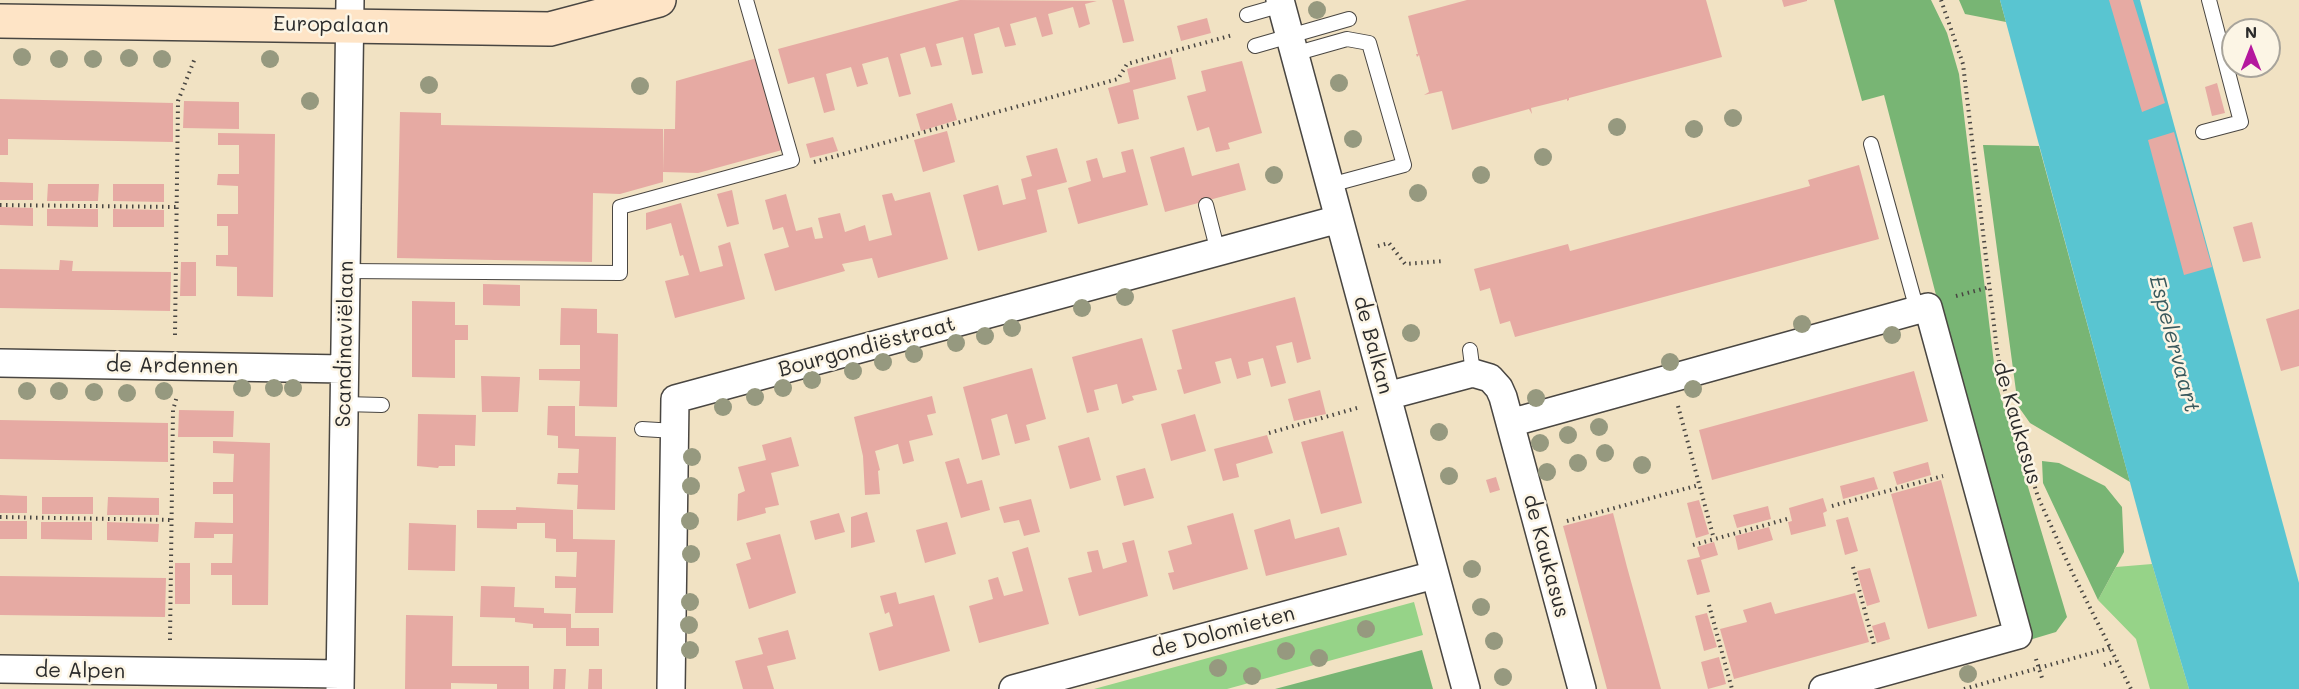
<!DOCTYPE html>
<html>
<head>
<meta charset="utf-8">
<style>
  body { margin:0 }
  #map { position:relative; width:2299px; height:689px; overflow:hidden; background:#f1e2c3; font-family:Mali,sans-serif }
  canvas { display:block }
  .north { position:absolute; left:2221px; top:18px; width:60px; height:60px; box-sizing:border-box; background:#fcf5e5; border:2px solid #a8a49b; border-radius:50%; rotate:0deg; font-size:16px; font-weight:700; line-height:24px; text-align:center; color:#2b2b2b }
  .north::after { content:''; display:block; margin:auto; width:21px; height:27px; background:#b5179e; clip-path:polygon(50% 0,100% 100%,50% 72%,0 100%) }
</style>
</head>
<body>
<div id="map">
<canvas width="2299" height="689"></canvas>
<div class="north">N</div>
</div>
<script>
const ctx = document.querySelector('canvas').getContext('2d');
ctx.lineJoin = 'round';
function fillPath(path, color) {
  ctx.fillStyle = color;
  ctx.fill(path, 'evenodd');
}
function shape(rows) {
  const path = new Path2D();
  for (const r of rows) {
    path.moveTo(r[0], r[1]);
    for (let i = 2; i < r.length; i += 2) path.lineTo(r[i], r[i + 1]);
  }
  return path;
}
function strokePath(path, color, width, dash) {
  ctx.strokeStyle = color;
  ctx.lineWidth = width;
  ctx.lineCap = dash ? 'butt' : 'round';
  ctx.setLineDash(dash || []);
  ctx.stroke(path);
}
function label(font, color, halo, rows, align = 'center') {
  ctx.font = font + ' Mali,sans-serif';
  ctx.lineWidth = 5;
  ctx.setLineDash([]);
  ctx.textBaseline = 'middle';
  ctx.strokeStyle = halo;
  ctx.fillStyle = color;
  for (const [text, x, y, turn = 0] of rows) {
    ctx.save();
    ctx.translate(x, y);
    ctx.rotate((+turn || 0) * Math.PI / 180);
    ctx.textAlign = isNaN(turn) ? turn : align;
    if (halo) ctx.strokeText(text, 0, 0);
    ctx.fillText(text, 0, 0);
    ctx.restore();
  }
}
fillPath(shape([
  [2152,564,2189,689,2150,689,2136,639,2098,600,2116,567],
  [1414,602,1423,635,1227,689,1094,689]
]), '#96d388');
fillPath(shape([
  [1834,0,1931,0,1947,33,1959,74,1996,380,2067,617,2056,632,2026,641,1884,95,1862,101],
  [1959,0,2000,0,2006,22,1965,14],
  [1983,145,2039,146,2130,482,2030,423,2018,406],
  [2042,461,2059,463,2105,486,2122,507,2124,552,2098,600,2043,483],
  [1422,650,1433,689,1275,689]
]), '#78b574');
fillPath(shape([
  [2000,0,2140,0,2299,583,2299,689,2189,689,2152,564]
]), '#59c5d1');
fillPath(shape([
  [960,0,1097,1,1085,4,1090,24,1079,28,1073,7,1048,14,1053,34,1042,37,1036,17,1010,24,1016,45,1005,47,999,27,974,34,983,73,972,75,963,37,936,44,942,65,931,67,925,47,900,54,911,94,899,97,888,57,862,64,868,84,857,87,851,67,826,74,835,110,824,113,814,77,788,84,778,49],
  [1112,0,1124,0,1134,41,1123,43],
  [1467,0,1706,0,1722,57,1569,98,1569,100,1567,101,1567,99,1531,108,1532,114,1529,109,1452,130,1442,91,1424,95,1429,92,1419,55,1417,57,1416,54,1418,54,1408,16],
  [1782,0,1807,0,1807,1,1784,7],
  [2109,0,2133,0,2165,103,2142,112],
  [1207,18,1211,33,1181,41,1177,26],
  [1171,57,1176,79,1133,90,1139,119,1118,124,1108,88,1130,82,1127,69],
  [757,58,782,150,698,173,663,172,664,129,675,129,676,81],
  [1242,61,1262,133,1228,143,1230,149,1216,152,1209,127,1197,131,1187,96,1206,91,1201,71],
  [2217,83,2225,113,2212,116,2205,87],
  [0,99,173,103,173,142,8,139,8,155,0,155],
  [184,101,239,102,239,129,183,128],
  [952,103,957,120,921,131,916,114],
  [400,112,441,113,441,125,663,129,663,182,620,194,593,193,592,262,397,258],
  [947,131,955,162,923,172,914,140],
  [2174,132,2212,267,2184,275,2148,140],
  [218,133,275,134,273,297,237,296,237,267,216,266,216,255,228,255,228,226,217,226,217,214,238,214,238,186,217,185,218,174,239,174,239,145,218,145],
  [833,137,838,151,810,158,806,144],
  [1184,147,1192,176,1239,163,1246,190,1165,212,1150,157],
  [1057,148,1067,182,1037,190,1047,232,978,251,963,195,998,185,1003,205,1026,199,1021,179,1032,176,1026,156],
  [1133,149,1148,205,1078,224,1068,188,1091,181,1086,161,1097,158,1103,178,1126,172,1121,152],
  [1859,165,1879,239,1515,337,1510,321,1500,324,1490,288,1480,291,1474,269,1568,244,1570,251,1810,186,1808,180],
  [0,182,33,183,33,200,0,200],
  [48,184,99,184,98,201,47,201],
  [113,184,164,184,164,202,113,201],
  [732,190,739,224,727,227,717,194],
  [930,192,948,259,878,278,872,258,842,264,845,271,775,291,764,254,789,247,783,227,773,230,765,200,786,194,796,231,812,227,815,239,823,238,818,218,840,213,845,232,865,225,869,241,892,235,882,195,892,193,895,201],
  [681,203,700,272,723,266,718,246,730,242,745,299,675,318,665,281,689,275,683,255,680,256,671,223,646,230,646,213],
  [0,207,33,208,33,226,0,225],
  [47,209,98,209,98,227,47,226],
  [113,209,164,210,164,227,113,227],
  [2252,222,2261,258,2243,262,2233,227],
  [60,260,73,261,72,271,171,272,170,311,0,308,0,269,59,270],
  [181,262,196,262,196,296,180,296],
  [483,284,520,285,520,306,483,305],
  [1295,297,1311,359,1297,363,1292,342,1276,346,1286,383,1271,387,1263,358,1248,362,1251,375,1237,379,1231,358,1215,362,1221,383,1184,394,1177,370,1182,369,1172,330],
  [412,301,455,302,455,325,468,325,468,340,455,340,455,378,412,377],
  [561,308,597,309,597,333,618,334,617,407,579,406,580,381,539,380,539,369,580,369,580,345,560,345],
  [2299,309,2299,366,2281,371,2266,319],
  [1142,338,1157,390,1132,396,1134,400,1122,404,1117,384,1094,390,1099,410,1087,413,1072,357],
  [1032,368,1046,419,1026,425,1030,440,1015,444,1007,414,991,419,1000,455,982,460,963,387],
  [1914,371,1928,421,1712,480,1699,430],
  [481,376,520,377,518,412,482,412],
  [1320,390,1326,414,1294,421,1288,399],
  [932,396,936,413,927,415,933,435,909,441,914,461,903,464,898,444,875,451,880,470,878,471,880,494,865,495,863,456,854,417],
  [548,406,575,406,575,436,616,437,615,510,577,509,578,485,557,484,558,473,578,473,579,449,558,448,558,436,547,435],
  [179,410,234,411,233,437,178,437],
  [418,414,476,415,475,446,455,445,455,466,439,466,438,468,417,466],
  [1195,414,1206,451,1171,461,1161,424],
  [0,420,168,423,168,462,0,459],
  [1343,431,1362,503,1321,514,1301,442],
  [1267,435,1273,453,1236,464,1239,477,1223,481,1214,449],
  [791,437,799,466,771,473,779,505,765,508,766,513,737,521,738,494,745,491,738,467,766,460,762,445],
  [1089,437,1101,480,1070,489,1058,446],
  [213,441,270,443,268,605,232,605,232,575,211,575,211,563,232,563,233,534,214,534,214,538,194,538,195,522,233,523,233,494,213,494,213,482,233,482,234,454,213,453],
  [959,458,967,484,982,480,990,510,961,518,945,462],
  [1928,462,1931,475,1897,485,1893,472],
  [1145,468,1154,498,1124,506,1116,476],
  [1496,477,1500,490,1490,493,1486,480],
  [1874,477,1878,489,1843,499,1840,486],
  [1941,480,1977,616,1928,629,1891,494],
  [0,495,27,496,27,513,0,513],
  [42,497,93,497,93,514,42,514],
  [108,497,159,498,159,515,107,515],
  [1823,498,1827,511,1823,513,1826,526,1791,535,1788,522,1792,521,1789,508],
  [1031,499,1040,532,1024,536,1019,520,1004,523,999,507],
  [1699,500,1709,534,1696,538,1687,503],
  [1768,506,1771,519,1737,528,1733,515],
  [516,507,573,510,573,539,615,540,613,613,575,613,576,588,555,588,555,576,576,577,577,552,556,552,556,539,545,538,545,523,517,523,517,529,477,528,477,510,516,510],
  [867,512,875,542,851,548,851,517],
  [839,513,845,532,815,540,810,521],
  [1233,513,1248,569,1173,590,1168,573,1174,572,1168,551,1192,544,1187,526],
  [1613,513,1627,567,1661,689,1607,689,1563,526],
  [1848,517,1858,551,1845,555,1836,520],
  [1290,519,1295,539,1339,527,1347,555,1266,576,1254,530],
  [0,521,27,521,27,539,0,539],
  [41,522,92,522,92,540,41,539],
  [107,522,159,524,158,542,107,540],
  [947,522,956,554,925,563,916,530],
  [409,523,456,525,455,571,408,570],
  [1769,527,1773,540,1738,550,1735,536],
  [780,534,796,593,749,609,736,564,751,559,746,543],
  [1134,540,1148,596,1079,616,1068,578,1092,572,1087,552,1098,550,1103,569,1127,562,1122,543],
  [1714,542,1718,555,1701,560,1710,592,1697,595,1687,560,1700,557,1697,547],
  [1028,547,1049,624,979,643,969,606,993,599,988,580,998,577,1004,596,1023,591,1012,552],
  [175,563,190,563,190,604,175,604],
  [1870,568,1880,602,1867,606,1857,571],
  [0,576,166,578,165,617,0,615],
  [481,586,515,587,514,607,544,608,544,613,571,614,571,628,599,628,599,646,566,646,566,628,533,628,533,624,515,622,515,618,480,617],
  [896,592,899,604,934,595,950,651,879,671,869,633,893,626,889,612,885,614,880,596],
  [1855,593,1869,642,1734,679,1720,629,1747,622,1743,610,1771,602,1775,614],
  [1707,613,1717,647,1704,651,1695,616],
  [406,615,453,616,452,666,529,666,529,689,497,689,497,684,451,683,451,689,405,689],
  [1885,622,1890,639,1877,643,1872,626],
  [788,630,796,659,767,666,774,689,743,689,735,661,763,654,758,638],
  [1719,657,1726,684,1708,689,1701,662],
  [554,669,566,669,565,689,553,689],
  [589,669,602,669,602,689,588,689]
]), '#e6aaa3');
const lane = shape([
  [1247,15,1282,5],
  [1255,46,1349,19],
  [1294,54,1347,39,1369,43,1404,165,1330,185],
  [2203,132,2241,122,2209,0],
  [1871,144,1917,310],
  [1206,205,1218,252],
  [346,271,620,273,620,207,792,160,746,0],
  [1470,350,1473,373],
  [344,404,382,405],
  [642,429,675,431]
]);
const street = shape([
  [1280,0,1466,689],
  [0,363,344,369],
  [1387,396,1473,373,1490,378,1499,388,1503,397,1582,689],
  [1510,423,1928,307,2018,635,1823,689],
  [0,669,340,674],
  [340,689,350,0],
  [671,689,675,399,1339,219],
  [1013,689,1434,575]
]);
const secondary = shape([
  [0,21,550,29,659,0]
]);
strokePath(lane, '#494642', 16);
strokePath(street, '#494642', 30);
strokePath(secondary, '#494642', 36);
strokePath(shape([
  [1941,0,1963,64,1997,350,2003,384,2038,497,2072,572,2131,689],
  [814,162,1118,79,1127,64,1233,35],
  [0,205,177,207],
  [1378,246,1389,243,1405,264,1444,261],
  [1956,296,1990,287],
  [175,335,178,101,195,58],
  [1678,406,1714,539],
  [1269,433,1357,408],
  [1832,506,1943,476],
  [0,517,172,520],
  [1567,521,1699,485],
  [1693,545,1787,519],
  [1853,567,1874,645],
  [1709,605,1732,689],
  [170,640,173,410,177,396],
  [2036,659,2042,678],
  [2104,665,2116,661],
  [1964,689,2110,648]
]), '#494642', 4, [1.5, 4.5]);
strokePath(lane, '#fff', 14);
strokePath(street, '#fff', 27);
strokePath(secondary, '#fee4c6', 33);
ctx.fillStyle = '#96997f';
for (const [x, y] of [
  [1317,10],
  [22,57],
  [129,58],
  [59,59],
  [93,59],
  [162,59],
  [270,59],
  [1339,83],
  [429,85],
  [640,86],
  [310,101],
  [1733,118],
  [1617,127],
  [1694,129],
  [1353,139],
  [1543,157],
  [1274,175],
  [1481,175],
  [1418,193],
  [1125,297],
  [1082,308],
  [1802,324],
  [1012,328],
  [1411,333],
  [1892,335],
  [985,336],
  [956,343],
  [914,354],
  [883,362],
  [1670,362],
  [853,371],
  [812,380],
  [242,388],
  [274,388],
  [293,388],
  [783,388],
  [1693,389],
  [27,391],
  [59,391],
  [164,391],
  [94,392],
  [127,393],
  [755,397],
  [1536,398],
  [723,407],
  [1599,427],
  [1439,432],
  [1568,435],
  [1540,443],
  [1605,453],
  [692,457],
  [1578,463],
  [1642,465],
  [1547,472],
  [1449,476],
  [691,486],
  [690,521],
  [691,554],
  [1472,569],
  [690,602],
  [1481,607],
  [689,625],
  [1366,629],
  [1494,641],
  [690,650],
  [1286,651],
  [1319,658],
  [1218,668],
  [1968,674],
  [1252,676],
  [1503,677]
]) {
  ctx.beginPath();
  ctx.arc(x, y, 9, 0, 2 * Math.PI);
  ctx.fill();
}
label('21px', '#2b2b2b', '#fcf5e5', [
  ["Europalaan",331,25,1],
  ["Scandinaviëlaan",345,344,-89],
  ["de Balkan",1373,345,75],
  ["Bourgondiëstraat",867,347,-15],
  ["de Ardennen",172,366,1],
  ["de Kaukasus",2017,423,74],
  ["de Kaukasus",1546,556,75],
  ["de Dolomieten",1223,632,-15],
  ["de Alpen",80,671,1]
]);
label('italic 22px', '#39595d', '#fcf5e5', [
  ["Espelervaart",2174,344,75]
]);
</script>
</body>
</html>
